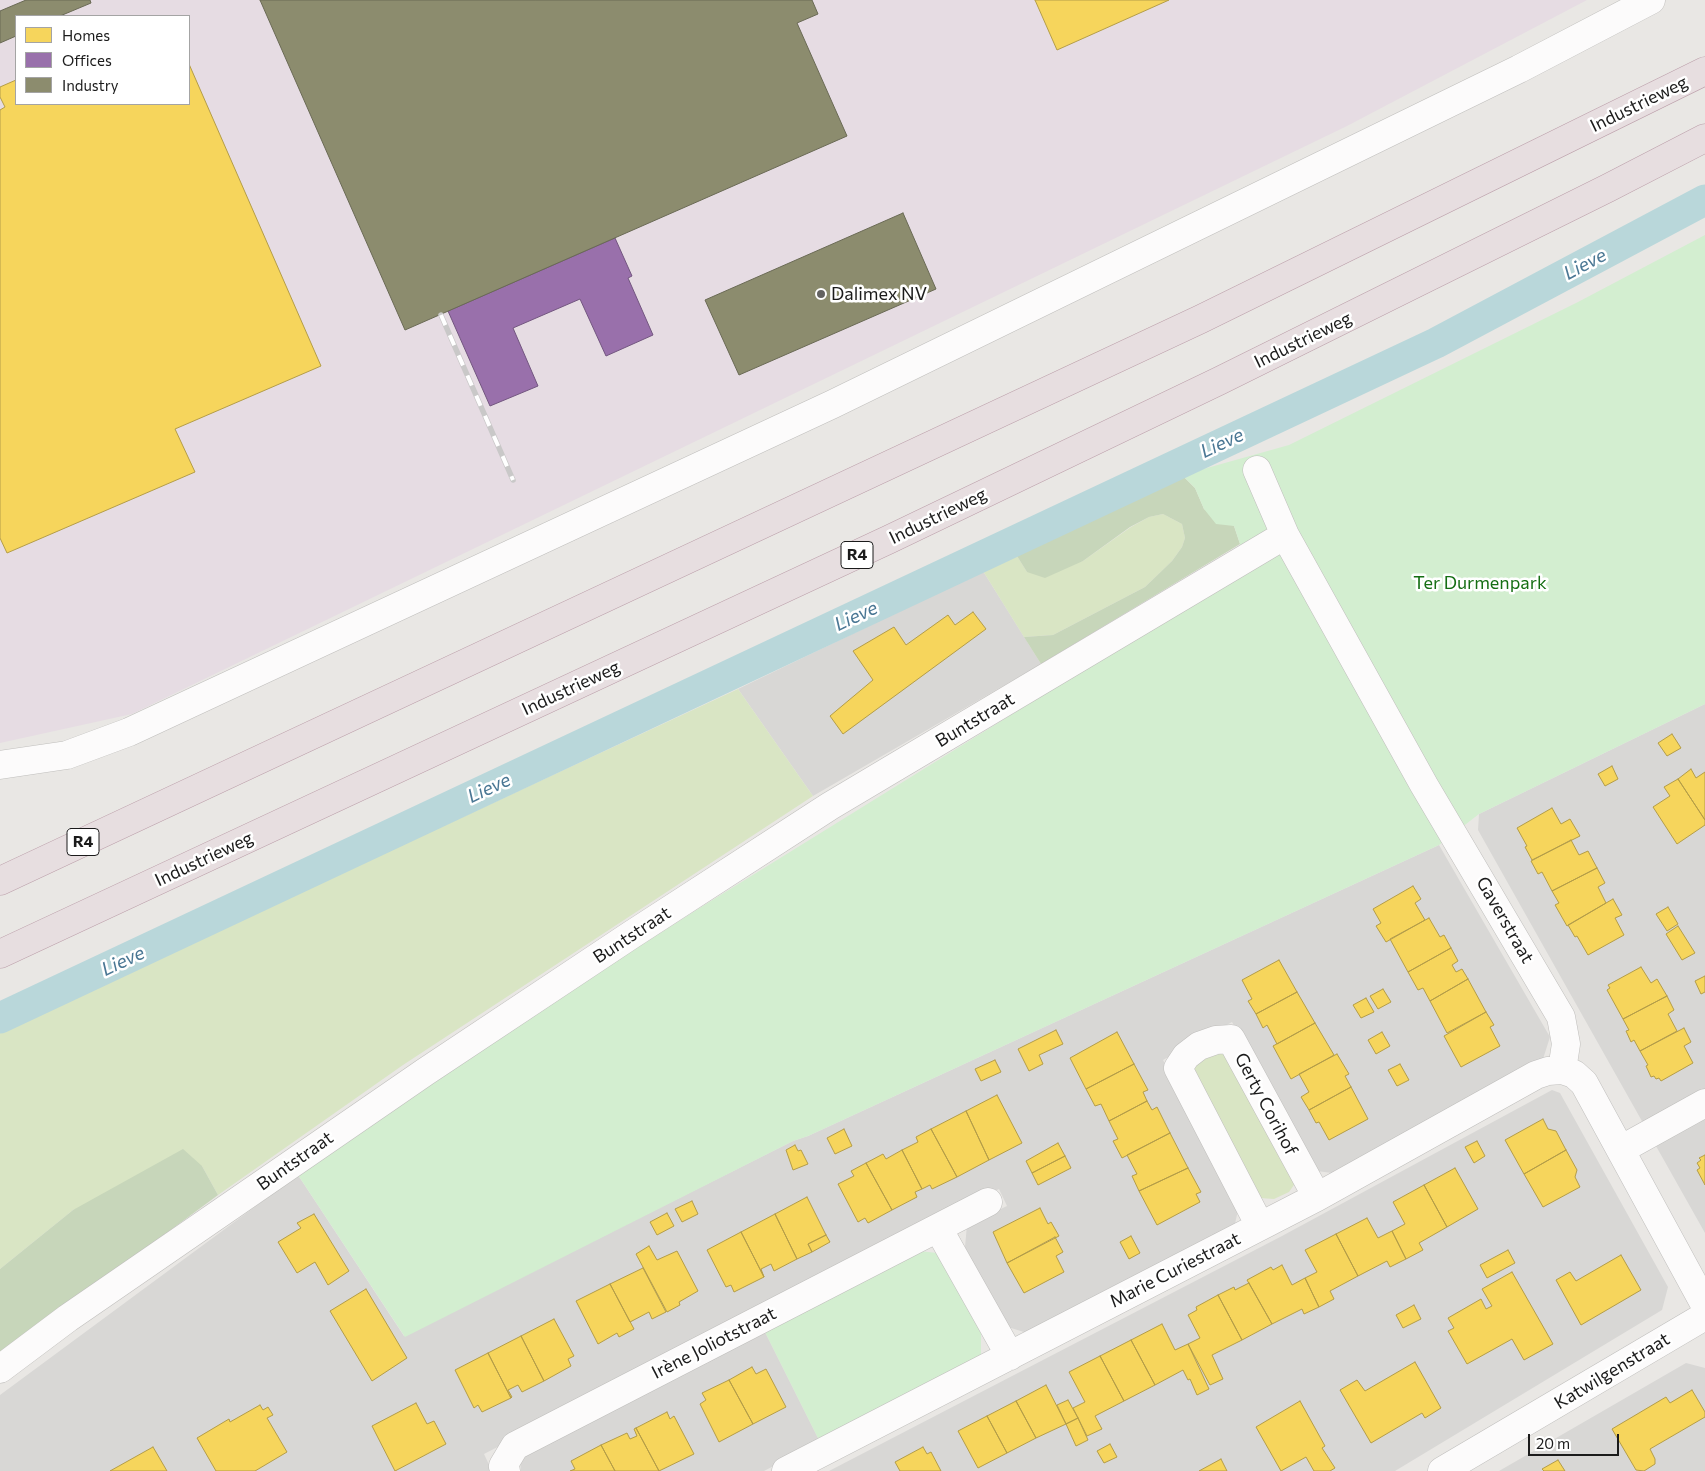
<!DOCTYPE html>
<html>
<head>
<meta charset="utf-8">
<style>
  body { margin:0 }
  #map { position:relative; width:1705px; height:1471px; overflow:hidden; background:#e9e7e4; font-family:Commissioner,sans-serif }
  canvas { display:block }
  .legend { position:absolute; left:15px; top:15px; width:175px; height:90px; box-sizing:border-box; background:#fff; border:1px solid #a4a4a4; margin:0; padding:6px 9px; list-style:none; font-size:15px; color:#1b1b1b }
  .legend li { display:flex; align-items:center; gap:10px; height:25px }
  .legend b { width:25px; border:1px solid #a4a4a4 }
  .scale { position:absolute; left:1528px; top:1434px; width:91px; height:22px; box-sizing:border-box; border:2px solid #1b1b1b; border-top:0; padding-left:6px; font-size:15px; line-height:18px; white-space:nowrap; color:#1b1b1b; -webkit-text-stroke:4px #fff; paint-order:stroke }
</style>
</head>
<body>
<div id="map">
<canvas width="1705" height="1471"></canvas>
<ul class="legend">
<li><b style="height:14px;background:#f6d55c"></b>Homes</li>
<li><b style="height:14px;background:#9970ab"></b>Offices</li>
<li><b style="height:14px;background:#8c8c6e"></b>Industry</li>
</ul>
<div class="scale">20 m</div>
</div>
<script>
const ctx = document.querySelector('canvas').getContext('2d');
ctx.lineJoin = 'round';
function fillPath(path, color) {
  ctx.fillStyle = color;
  ctx.fill(path, 'evenodd');
}
function shape(rows) {
  const path = new Path2D();
  for (const r of rows) {
    path.moveTo(r[0], r[1]);
    for (let i = 2; i < r.length; i += 2) path.lineTo(r[i], r[i + 1]);
  }
  return path;
}
function strokePath(path, color, width, dash) {
  ctx.strokeStyle = color;
  ctx.lineWidth = width;
  ctx.lineCap = dash ? 'butt' : 'round';
  ctx.setLineDash(dash || []);
  ctx.stroke(path);
}
function label(font, color, halo, rows, align = 'center') {
  ctx.font = font + ' Commissioner,sans-serif';
  ctx.lineWidth = 5;
  ctx.setLineDash([]);
  ctx.textBaseline = 'middle';
  ctx.strokeStyle = halo;
  ctx.fillStyle = color;
  for (const [text, x, y, turn = 0] of rows) {
    ctx.save();
    ctx.translate(x, y);
    ctx.rotate((+turn || 0) * Math.PI / 180);
    ctx.textAlign = isNaN(turn) ? turn : align;
    if (halo) ctx.strokeText(text, 0, 0);
    ctx.fillText(text, 0, 0);
    ctx.restore();
  }
}
fillPath(shape([
  [983,571,1041,664,813,796,738,689],
  [1705,704,1705,1233,1478,830,1479,814],
  [1439,845,1550,1037,1543,1059,1367,1157,1332,1173,1317,1171,1232,1022,1163,1060,1239,1206,1234,1228,1027,1333,1008,1327,965,1247,967,1225,1007,1206,999,1189,907,1235,484,1454,492,1471,0,1471,0,1395,298,1175,404,1336,793,1141,808,1136],
  [1552,1090,1560,1093,1668,1287,1662,1310,1395,1471,829,1471,1282,1236],
  [764,1330,820,1442,764,1471,521,1471,520,1460,550,1439],
  [1686,1363,1705,1368,1705,1471,1499,1471]
]), '#d8d7d5');
fillPath(shape([
  [0,0,1587,0,1347,126,132,714,0,743],
  [16,16,189,16,189,104,16,104]
]), '#e6dce3');
fillPath(shape([
  [1163,514,1182,524,1185,538,1182,547,1172,561,1145,587,1053,635,1024,637,983,571,1017,556,1027,572,1083,561,1131,527,1149,517],
  [738,689,813,796,403,1065,218,1195,202,1166,73,1210,0,1269,0,1032],
  [1214,1052,1229,1056,1296,1182,1289,1192,1274,1199,1260,1198,1194,1076,1195,1063]
]), '#d9e5c4');
fillPath(shape([
  [1182,475,1195,488,1204,509,1234,526,1240,544,1041,664,1024,637,1053,635,1145,587,1172,561,1182,547,1185,538,1182,524,1163,514,1149,517,1130,527,1083,561,1045,578,1027,572,1017,556,1168,479],
  [183,1149,202,1166,218,1195,0,1356,0,1269,73,1210]
]), '#c7d6ba');
fillPath(shape([
  [1705,235,1705,704,1479,814,1439,845,808,1136,793,1141,405,1337,298,1175,543,1008,698,909,1243,571,1240,544,1234,526,1216,524,1204,509,1195,488,1182,475,1289,445,1578,302],
  [919,1251,937,1253,981,1328,981,1357,820,1442,764,1330]
]), '#d3eed0');
const homes = shape([
  [1035,0,1169,0,1057,50,1035,0],
  [189,64,321,366,175,429,195,472,7,553,0,538,0,110,5,107,0,97,0,87,16,80,16,104,189,104,189,64],
  [973,612,986,629,843,734,830,716,873,680,853,651,894,627,906,645,948,615,955,625,973,612],
  [1672,734,1681,748,1667,756,1658,743,1672,734],
  [1612,766,1618,779,1605,786,1598,774,1612,766],
  [1691,769,1696,778,1705,772,1705,820,1678,779,1691,769],
  [1678,779,1705,820,1705,825,1677,844,1653,807,1670,796,1664,787,1678,779],
  [1552,808,1561,824,1570,819,1580,836,1532,860,1525,847,1527,846,1517,828,1552,808],
  [1571,840,1579,855,1588,851,1597,868,1552,891,1542,872,1538,874,1531,861,1571,840],
  [1597,868,1605,883,1598,887,1606,903,1567,926,1555,905,1559,903,1552,891,1597,868],
  [1413,886,1421,899,1415,903,1425,920,1386,942,1376,926,1381,923,1373,909,1413,886],
  [1613,899,1622,915,1615,918,1624,935,1588,955,1577,936,1575,937,1568,925,1613,899],
  [1668,907,1678,924,1667,931,1656,914,1668,907],
  [1429,918,1440,937,1444,935,1451,948,1408,972,1390,939,1429,918],
  [1678,926,1695,953,1682,960,1666,934,1678,926],
  [1451,948,1458,961,1452,965,1456,972,1462,969,1468,979,1430,1001,1423,988,1418,990,1408,972,1451,948],
  [1279,960,1297,992,1256,1014,1248,1001,1252,999,1242,980,1279,960],
  [1641,967,1651,983,1657,979,1667,996,1623,1019,1607,990,1610,988,1608,985,1641,967],
  [1705,976,1705,992,1701,994,1695,981,1705,976],
  [1468,979,1486,1012,1447,1033,1430,1001,1468,979],
  [1383,989,1391,1002,1378,1009,1370,996,1383,989],
  [1297,992,1315,1023,1277,1044,1267,1025,1263,1028,1256,1014,1297,992],
  [1667,996,1674,1010,1668,1014,1677,1031,1640,1051,1634,1040,1631,1042,1626,1031,1629,1030,1623,1019,1667,996],
  [1366,998,1374,1012,1361,1018,1353,1005,1366,998],
  [1486,1012,1494,1025,1490,1027,1500,1046,1461,1067,1444,1036,1486,1012],
  [1315,1023,1334,1055,1291,1079,1273,1046,1315,1023],
  [1684,1028,1691,1042,1684,1046,1693,1063,1661,1081,1659,1078,1656,1079,1654,1076,1651,1077,1646,1066,1648,1065,1640,1051,1684,1028],
  [1056,1030,1063,1044,1039,1055,1043,1064,1029,1071,1018,1049,1056,1030],
  [1117,1032,1134,1064,1086,1089,1070,1058,1117,1032],
  [1382,1032,1390,1046,1376,1054,1368,1040,1382,1032],
  [1337,1054,1349,1074,1345,1076,1351,1087,1309,1110,1301,1097,1309,1092,1299,1074,1337,1054],
  [995,1060,1001,1072,981,1081,975,1069,995,1060],
  [1134,1064,1148,1090,1143,1092,1147,1101,1109,1121,1101,1104,1095,1106,1086,1089,1134,1064],
  [1400,1064,1409,1080,1397,1086,1388,1070,1400,1064],
  [1351,1087,1368,1119,1329,1140,1319,1122,1316,1123,1309,1110,1351,1087],
  [997,1095,1022,1143,989,1160,966,1111,997,1095],
  [1147,1101,1152,1110,1157,1107,1170,1133,1122,1158,1113,1141,1118,1139,1109,1121,1147,1101],
  [966,1111,989,1160,957,1177,931,1129,966,1111],
  [1543,1119,1548,1129,1556,1131,1566,1150,1524,1174,1505,1140,1543,1119],
  [844,1129,852,1146,835,1154,827,1138,844,1129],
  [931,1129,957,1177,932,1189,930,1185,922,1189,902,1150,918,1142,916,1137,931,1129],
  [1170,1133,1188,1168,1139,1191,1132,1176,1137,1174,1127,1155,1170,1133],
  [1477,1141,1485,1156,1474,1163,1465,1147,1477,1141],
  [1058,1143,1065,1156,1032,1173,1026,1161,1058,1143],
  [795,1145,798,1151,801,1150,808,1164,793,1170,786,1150,795,1145],
  [902,1150,922,1189,915,1192,917,1197,892,1210,866,1163,883,1154,886,1159,902,1150],
  [1566,1150,1577,1170,1575,1177,1580,1187,1543,1207,1524,1174,1566,1150],
  [1705,1155,1705,1185,1697,1170,1700,1168,1697,1163,1701,1160,1699,1158,1705,1155],
  [1065,1156,1071,1168,1038,1185,1032,1173,1065,1156],
  [866,1163,892,1210,868,1223,865,1218,858,1222,838,1184,854,1176,851,1171,866,1163],
  [1188,1168,1201,1192,1196,1194,1200,1202,1157,1225,1139,1191,1188,1168],
  [1455,1168,1478,1209,1447,1227,1424,1185,1455,1168],
  [1424,1185,1447,1227,1419,1243,1423,1250,1406,1259,1392,1231,1405,1224,1393,1202,1424,1185],
  [807,1197,826,1235,808,1244,812,1252,797,1259,775,1214,807,1197],
  [692,1201,698,1214,682,1222,675,1209,692,1201],
  [1040,1208,1048,1224,1051,1222,1059,1236,1007,1263,993,1232,1040,1208],
  [667,1213,674,1226,657,1235,650,1222,667,1213],
  [314,1214,349,1271,328,1285,315,1262,297,1273,278,1242,301,1228,297,1223,314,1214],
  [775,1214,797,1259,774,1271,771,1264,761,1269,764,1277,741,1232,775,1214],
  [1367,1218,1378,1238,1392,1231,1406,1259,1390,1267,1387,1261,1358,1276,1336,1234,1367,1218],
  [741,1232,764,1277,734,1292,731,1285,726,1287,707,1250,741,1232],
  [1336,1234,1358,1276,1330,1291,1334,1299,1319,1307,1305,1278,1317,1272,1305,1250,1336,1234],
  [826,1235,830,1242,812,1252,808,1244,826,1235],
  [1131,1236,1140,1253,1129,1259,1120,1242,1131,1236],
  [1055,1237,1063,1252,1056,1256,1064,1272,1024,1293,1007,1263,1055,1237],
  [649,1246,657,1260,677,1251,698,1291,679,1302,680,1305,667,1312,636,1254,649,1246],
  [1508,1250,1515,1263,1487,1278,1480,1265,1508,1250],
  [1621,1255,1641,1290,1581,1325,1556,1280,1570,1272,1576,1281,1621,1255],
  [1282,1265,1292,1285,1305,1278,1319,1307,1304,1314,1302,1309,1272,1324,1247,1280,1271,1267,1273,1270,1282,1265],
  [643,1268,666,1312,652,1319,649,1312,630,1322,610,1284,643,1268],
  [1512,1272,1553,1344,1524,1360,1512,1339,1467,1364,1448,1331,1454,1328,1448,1318,1481,1299,1486,1309,1492,1306,1482,1289,1512,1272],
  [1249,1283,1272,1324,1242,1340,1218,1295,1234,1287,1235,1290,1249,1283],
  [610,1284,634,1329,619,1337,617,1333,598,1344,576,1301,610,1284],
  [366,1289,407,1358,372,1381,330,1311,366,1289],
  [1218,1295,1242,1340,1212,1355,1223,1379,1210,1385,1188,1344,1200,1338,1188,1315,1197,1310,1196,1307,1218,1295],
  [1414,1305,1421,1319,1403,1328,1396,1315,1414,1305],
  [554,1319,574,1356,568,1359,571,1366,544,1381,521,1336,554,1319],
  [1162,1324,1175,1350,1188,1344,1209,1389,1197,1395,1190,1379,1188,1380,1183,1370,1155,1385,1131,1340,1162,1324],
  [521,1336,544,1381,522,1392,518,1385,508,1390,512,1397,511,1398,488,1353,521,1336],
  [1131,1340,1155,1385,1124,1401,1100,1356,1131,1340],
  [488,1353,511,1398,482,1412,478,1405,474,1408,455,1370,488,1353],
  [1100,1356,1124,1401,1095,1416,1102,1429,1087,1436,1073,1408,1085,1402,1069,1372,1100,1356],
  [1415,1362,1441,1408,1425,1418,1422,1413,1371,1443,1340,1390,1357,1380,1365,1391,1415,1362],
  [752,1367,756,1374,766,1369,786,1407,753,1424,729,1380,752,1367],
  [729,1380,753,1424,719,1442,700,1404,706,1400,702,1393,729,1380],
  [1046,1385,1066,1424,1036,1438,1016,1401,1046,1385],
  [1692,1390,1705,1412,1705,1417,1650,1449,1655,1459,1655,1464,1644,1471,1636,1470,1612,1429,1666,1397,1670,1403,1692,1390],
  [1068,1400,1078,1418,1066,1424,1057,1405,1068,1400],
  [1016,1401,1036,1438,1007,1453,987,1416,1016,1401],
  [1300,1401,1325,1446,1322,1448,1335,1468,1330,1471,1314,1471,1306,1457,1281,1471,1256,1427,1300,1401],
  [416,1403,427,1424,434,1421,446,1444,395,1471,372,1426,416,1403],
  [260,1405,263,1410,268,1407,273,1415,267,1418,287,1452,255,1471,216,1471,197,1438,229,1419,230,1422,260,1405],
  [667,1412,670,1419,674,1416,694,1454,659,1471,636,1428,667,1412],
  [987,1416,1007,1453,978,1468,958,1431,987,1416],
  [1078,1418,1088,1440,1076,1446,1066,1424,1078,1418],
  [636,1428,659,1471,615,1471,601,1445,627,1433,630,1439,637,1436,634,1429,636,1428],
  [1110,1444,1117,1457,1104,1463,1097,1451,1110,1444],
  [601,1445,615,1471,570,1471,575,1469,571,1461,601,1445],
  [153,1447,167,1471,110,1471,153,1447],
  [923,1447,927,1454,931,1452,941,1471,900,1471,895,1462,923,1447],
  [1221,1459,1227,1471,1199,1471,1221,1459],
  [1558,1460,1565,1471,1544,1471,1542,1469,1558,1460]
]);
fillPath(homes, '#f6d55c');
strokePath(homes, '#b49d48', 1);
const offices = shape([
  [615,238,632,276,628,278,653,335,606,356,580,299,513,328,538,386,490,406,448,311,615,238]
]);
fillPath(offices, '#9970ab');
strokePath(offices, '#735680', 1);
const industry = shape([
  [26,0,90,0,91,3,60,16,16,16,16,36,0,43,0,11,26,0],
  [260,0,812,0,818,14,797,23,847,136,405,330,260,0],
  [903,213,936,289,739,375,705,300,903,213]
]);
fillPath(industry, '#8c8c6e');
strokePath(industry, '#6a6a55', 1);
strokePath(shape([
  [0,1018,1436,343,1705,200]
]), '#b9d7da', 31);
const minor = shape([
  [1257,470,1285,535,1424,785,1561,1017,1566,1044,1562,1070],
  [0,765,67,755,129,732,833,404,1519,69,1651,0],
  [1622,1149,1705,1103],
  [1260,1226,1178,1068,1186,1056,1199,1046,1216,1040,1231,1039,1317,1197],
  [938,1228,1010,1356],
  [0,1369,68,1318,425,1072,631,935,830,806,1285,535],
  [506,1471,503,1466,515,1446,988,1202],
  [786,1471,1317,1197,1536,1075,1548,1071,1562,1070,1574,1074,1584,1083,1705,1305],
  [1442,1471,1705,1316]
]);
const highway = shape([
  [0,881,1201,319,1705,71],
  [0,954,890,539,1219,381,1608,188,1705,138]
]);
strokePath(minor, '#bfbebc', 29);
strokePath(highway, '#bb9ea9', 29);
strokePath(minor, '#fcfbfb', 28);
strokePath(highway, '#e7dee0', 28);
const rail = shape([
  [441,315,513,480]
]);
strokePath(rail, '#c9c8c8', 5.5);
strokePath(rail, '#fff', 4, [11]);
for (const [x, y, r, color] of [
  [821,294,5,"#636261"]
]) {
  const dot = new Path2D();
  dot.arc(x, y, r, 0, 2 * Math.PI);
  ctx.fillStyle = color;
  ctx.fill(dot);
  strokePath(dot, '#fff', 2);
}
for (const [x, y, w] of [
  [857,555,32],
  [83,842,32]
]) {
  const box = new Path2D();
  box.roundRect(x - w / 2, y - 13.5, w, 27, 4);
  ctx.fillStyle = '#fff';
  ctx.fill(box);
  strokePath(box, '#1b1b1b', 1);
}
label('bold 16px', '#1b1b1b', null, [
  ["R4",857,555],
  ["R4",83,842]
]);
label('18px', '#1b1b1b', '#fff', [
  ["Industrieweg",1639,104,-26],
  ["Industrieweg",1303,340,-26],
  ["Industrieweg",938,516,-26],
  ["Industrieweg",571,688,-25],
  ["Buntstraat",975,720,-31],
  ["Industrieweg",204,859,-25],
  ["Gaverstraat",1505,920,60],
  ["Buntstraat",632,935,-33],
  ["Gerty Corihof",1266,1104,62],
  ["Buntstraat",295,1161,-35],
  ["Marie Curiestraat",1175,1270,-27],
  ["Irène Joliotstraat",714,1343,-27],
  ["Katwilgenstraat",1612,1371,-31]
]);
label('18px', '#1b1b1b', '#fff', [
  ["Dalimex NV",831,294]
], 'left');
label('18px', '#156e13', '#fff', [
  ["Ter Durmenpark",1480,583]
]);
label('italic 19px', '#4a7794', '#fff', [
  ["Lieve",1585,264,-28],
  ["Lieve",1222,443,-25],
  ["Lieve",856,616,-25],
  ["Lieve",489,788,-25],
  ["Lieve",123,961,-25]
]);
</script>
</body>
</html>
